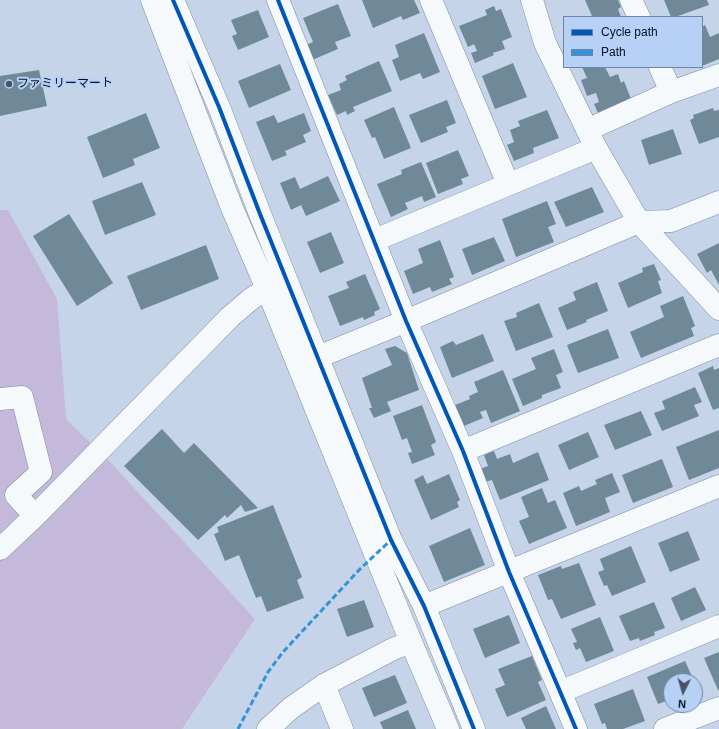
<!DOCTYPE html>
<html>
<head>
<meta charset="utf-8">
<style>
  body { margin:0 }
  #map { position:relative; width:719px; height:729px; overflow:hidden; background:#c5d4e8; font-family:Helvetica,sans-serif }
  canvas { display:block }
  .legend { position:absolute; left:563px; top:16px; width:140px; height:52px; box-sizing:border-box; background:#b7d1f6; border:1px solid #6f84a2; margin:0; padding:5px 7px; list-style:none; font-size:12px; color:#031025 }
  .legend li { display:flex; align-items:center; gap:8px; height:20px }
  .legend b { width:20px; border:1px solid #6f84a2 }
  .north { position:absolute; left:663px; top:673px; width:40px; height:40px; box-sizing:border-box; background:#b7d1f6; border:1px solid #6f84a2; border-radius:50%; rotate:185deg; font-size:11px; font-weight:700; line-height:16px; text-align:center; color:#031025 }
  .north::after { content:''; display:block; margin:auto; width:14px; height:18px; background:#475569; clip-path:polygon(50% 0,100% 100%,50% 72%,0 100%) }
</style>
</head>
<body>
<div id="map">
<canvas width="719" height="729"></canvas>
<ul class="legend">
<li><b style="height:5px;background:#0057b8"></b>Cycle path</li>
<li><b style="height:5px;background:#3692d6"></b>Path</li>
</ul>
<div class="north">N</div>
</div>
<script>
const ctx = document.querySelector('canvas').getContext('2d');
ctx.lineJoin = 'round';
function fillPath(path, color) {
  ctx.fillStyle = color;
  ctx.fill(path, 'evenodd');
}
function shape(rows) {
  const path = new Path2D();
  for (const r of rows) {
    path.moveTo(r[0], r[1]);
    for (let i = 2; i < r.length; i += 2) path.lineTo(r[i], r[i + 1]);
  }
  return path;
}
function strokePath(path, color, width, dash) {
  ctx.strokeStyle = color;
  ctx.lineWidth = width;
  ctx.lineCap = dash ? 'butt' : 'round';
  ctx.setLineDash(dash || []);
  ctx.stroke(path);
}
function label(font, color, halo, rows, align = 'center') {
  ctx.font = font + ' Helvetica,"Noto Sans JP",sans-serif';
  ctx.lineWidth = 4;
  ctx.setLineDash([]);
  ctx.textBaseline = 'middle';
  ctx.strokeStyle = halo;
  ctx.fillStyle = color;
  for (const [text, x, y, turn = 0] of rows) {
    ctx.save();
    ctx.translate(x, y);
    ctx.rotate((+turn || 0) * Math.PI / 180);
    ctx.textAlign = isNaN(turn) ? turn : align;
    if (halo) ctx.strokeText(text, 0, 0);
    ctx.fillText(text, 0, 0);
    ctx.restore();
  }
}
fillPath(shape([
  [0,210,8,210,57,299,66,419,112,464,255,619,182,729,0,729]
]), '#c4b8db');
fillPath(shape([
  [362,0,414,0,420,13,403,20,401,16,373,28],
  [585,0,618,0,621,7,618,9,621,17,589,17,592,16],
  [664,0,707,0,709,5,675,17,671,17],
  [338,4,351,36,335,42,338,49,312,60,306,45,313,42,303,18],
  [494,6,496,11,501,9,512,37,502,41,505,49,493,53,494,55,475,63,471,53,477,51,474,44,468,47,459,26,487,15,485,10],
  [258,10,269,37,238,50,232,36,237,34,231,20],
  [705,25,710,37,719,33,719,59,702,66,702,27],
  [424,33,440,72,423,79,420,73,400,81,392,60,399,57,395,45],
  [379,61,392,91,353,107,355,111,347,115,346,111,337,115,328,95,341,90,339,84,347,80,345,76],
  [513,63,527,97,495,109,482,76],
  [280,64,291,90,249,108,238,81],
  [582,67,605,67,610,77,618,74,621,83,624,81,631,99,598,113,594,104,599,102,596,93,587,96,581,80,587,78],
  [39,70,47,106,0,116,0,76],
  [447,100,456,123,446,127,448,132,421,143,409,115],
  [394,107,411,148,384,159,375,137,372,138,364,120],
  [713,108,714,111,719,110,719,137,699,144,690,120,694,118,693,115],
  [547,110,559,138,533,148,534,153,514,161,507,145,514,142,510,130,520,126,518,121],
  [146,113,160,148,133,159,135,165,103,178,87,137],
  [304,113,311,131,303,135,306,142,285,151,287,155,272,161,256,122,274,115,278,123],
  [673,129,682,154,649,165,641,140],
  [458,150,469,176,461,179,463,184,438,194,426,163],
  [421,162,436,197,424,202,422,196,405,203,408,209,391,217,377,184,402,174,401,170],
  [328,176,340,201,306,216,301,205,291,210,280,183,295,177,300,189],
  [142,182,156,215,105,235,92,201],
  [592,187,604,212,566,227,554,202],
  [547,201,556,224,548,227,554,242,516,257,502,219],
  [69,214,113,283,77,306,33,236],
  [331,232,344,263,320,273,307,242],
  [494,237,505,261,472,275,462,249],
  [440,240,454,277,449,279,452,284,432,292,430,287,413,294,404,271,423,263,418,249],
  [719,243,719,285,711,270,707,273,697,254],
  [206,245,219,279,141,310,127,276],
  [654,264,661,280,658,281,662,293,628,308,618,283,643,272,642,268],
  [365,274,380,309,374,312,375,315,364,320,363,317,340,326,328,296,349,288,346,282],
  [597,282,608,311,586,320,587,322,567,330,558,308,576,300,573,292],
  [683,296,695,326,691,328,694,336,641,358,630,332,664,317,660,306],
  [539,303,553,337,516,351,504,321,517,317,516,313],
  [608,329,619,358,578,373,567,345],
  [483,334,494,361,452,378,440,347,453,341,456,345],
  [395,346,407,353,419,390,387,402,391,411,374,418,369,408,372,408,362,378,392,365,385,349],
  [554,349,563,372,556,375,561,388,542,395,542,398,523,406,512,379,536,369,531,358],
  [713,366,714,370,719,368,719,408,713,410,698,373],
  [503,370,520,411,491,423,486,410,480,412,483,418,464,426,455,405,470,399,469,396,478,392,474,382],
  [695,387,702,402,694,405,699,416,662,431,654,413,665,409,662,401],
  [422,405,436,442,431,445,435,455,412,464,408,453,412,452,407,438,402,440,393,416],
  [641,411,652,435,615,450,604,425],
  [162,429,184,453,194,443,258,508,245,512,241,505,227,518,225,515,198,540,124,466],
  [719,430,719,468,689,480,676,447],
  [588,432,599,457,569,470,558,445],
  [494,451,497,459,510,454,513,463,538,452,549,480,500,500,492,480,485,482,480,469,488,466,484,455],
  [662,459,673,487,633,503,622,475],
  [612,473,620,492,605,498,610,512,576,526,563,493,579,486,581,491,597,484,595,480],
  [449,474,460,500,457,502,459,507,431,520,414,480,423,475,427,484],
  [542,488,548,503,555,500,567,528,529,544,519,521,529,517,521,497],
  [273,505,302,577,297,580,304,598,267,612,261,596,256,598,239,555,225,561,214,534,219,532,217,527],
  [470,528,485,565,444,582,429,546],
  [688,531,700,560,670,572,658,543],
  [631,546,646,582,612,596,607,585,604,586,598,572,604,570,600,559],
  [579,563,596,605,561,619,552,599,548,600,538,575,561,566,562,569],
  [695,587,706,610,681,621,671,598],
  [364,600,374,627,347,637,337,609],
  [654,602,665,628,654,632,655,635,640,641,639,638,630,641,619,616],
  [509,615,520,643,485,658,473,629],
  [600,617,614,651,586,662,580,648,576,650,573,643,577,642,571,629],
  [719,652,719,690,718,690,704,658],
  [532,656,542,680,538,682,546,700,507,717,495,689,505,685,498,669],
  [685,661,694,681,671,681,671,705,669,700,658,704,647,677],
  [395,675,407,703,374,717,362,688],
  [695,683,701,698,695,701],
  [633,689,645,721,623,729,607,729,605,723,602,724,594,704],
  [546,706,556,729,526,729,521,718],
  [408,710,416,729,383,729,380,722]
]), '#708999');
const minor = shape([
  [152,0,232,208,267,289,411,642,448,729],
  [173,0,219,107,260,214,391,540,424,606,474,729],
  [278,0,406,321,463,451,509,572,576,729],
  [431,0,508,184],
  [532,0,545,43,596,148,639,222,719,309],
  [631,0,639,17],
  [660,67,671,92,719,75],
  [587,130,671,92],
  [375,240,596,148],
  [318,357,406,321,639,222,671,221,719,202],
  [0,399,22,397,41,472,16,495,35,516],
  [463,451,719,345],
  [0,549,35,516,230,317,251,299,279,281],
  [424,606,719,486],
  [324,685,342,729],
  [560,692,719,626],
  [268,729,291,708,324,685,393,649,411,642],
  [665,729,719,708]
]);
strokePath(minor, '#7e8c9f', 23);
strokePath(minor, '#f6f9fc', 22);
strokePath(shape([
  [238,729,268,672,283,652,360,569,391,540]
]), '#3692d6', 3, [6, 3]);
strokePath(shape([
  [173,0,219,107,260,214,391,540,424,606,474,729],
  [278,0,406,321,463,451,509,572,576,729]
]), '#0057b8', 4);
for (const [x, y, r, color] of [
  [9,84,4,"#475569"]
]) {
  const dot = new Path2D();
  dot.arc(x, y, r, 0, 2 * Math.PI);
  ctx.fillStyle = color;
  ctx.fill(dot);
  strokePath(dot, '#b7d1f6', 1.5);
}
label('12px', '#031025', '#b7d1f6', [
  ["ファミリーマート",17,84]
], 'left');
</script>
</body>
</html>
